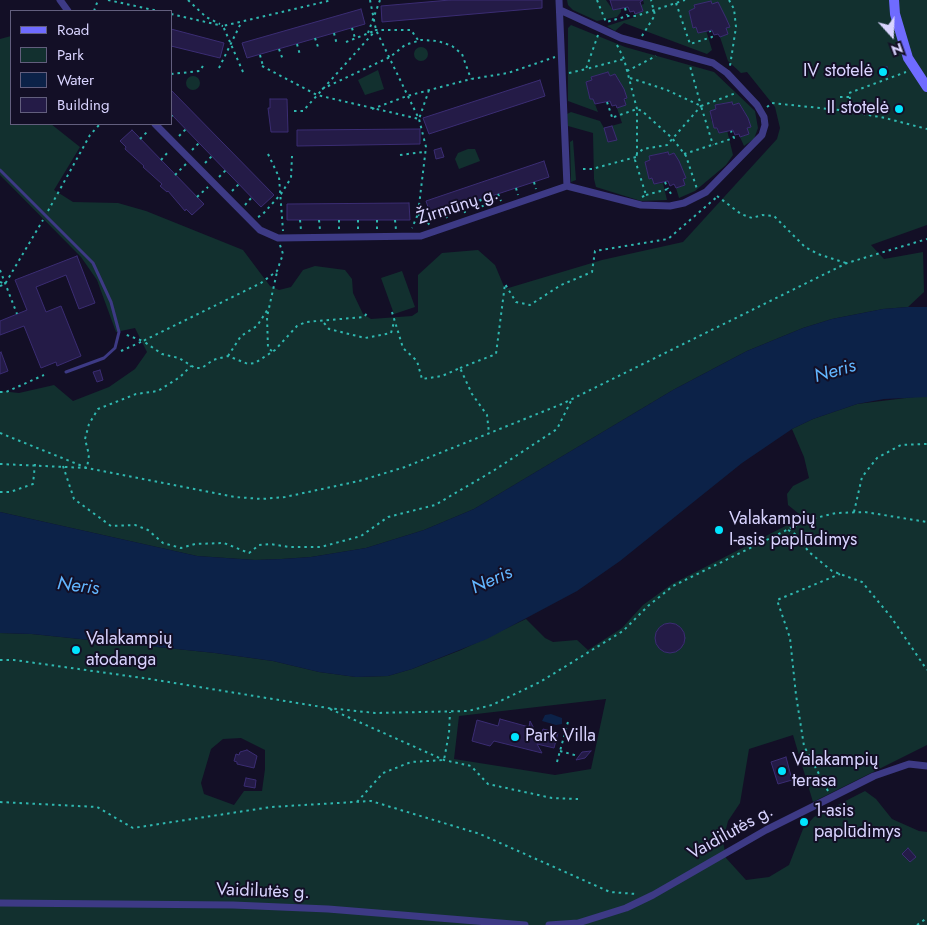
<!DOCTYPE html>
<html>
<head>
<meta charset="utf-8">
<style>
  body { margin:0 }
  #map { position:relative; width:927px; height:925px; overflow:hidden; background:#130f26; font-family:Jost,sans-serif }
  canvas { display:block }
  .legend { position:absolute; left:10px; top:10px; width:162px; height:115px; box-sizing:border-box; background:#130f26; border:1px solid #625e7d; margin:0; padding:6px 9px; list-style:none; font-size:15px; color:#d9d4ff }
  .legend li { display:flex; align-items:center; gap:10px; height:25px }
  .legend b { width:25px; border:1px solid #625e7d }
  .north { position:absolute; left:867px; top:10px; width:50px; height:50px; -webkit-text-stroke:4px #130f26; paint-order:stroke; rotate:160deg; font-size:14px; font-weight:700; line-height:20px; text-align:center; color:#d9d4ff }
  .north::after { content:''; display:block; margin:auto; width:18px; height:22px; background:#d9d4ff; clip-path:polygon(50% 0,100% 100%,50% 72%,0 100%) }
</style>
</head>
<body>
<div id="map">
<canvas width="927" height="925"></canvas>
<ul class="legend">
<li><b style="height:6px;background:#6f6bff"></b>Road</li>
<li><b style="height:14px;background:#12302f"></b>Park</li>
<li><b style="height:14px;background:#0c2248"></b>Water</li>
<li><b style="height:14px;background:#241b47"></b>Building</li>
</ul>
<div class="north">N</div>
</div>
<script>
const ctx = document.querySelector('canvas').getContext('2d');
ctx.lineJoin = 'round';
function fillPath(path, color) {
  ctx.fillStyle = color;
  ctx.fill(path, 'evenodd');
}
function shape(rows) {
  const path = new Path2D();
  for (const r of rows) {
    if (r.length === 3) {
      path.moveTo(r[0] + r[2], r[1]);
      path.arc(r[0], r[1], r[2], 0, 2 * Math.PI);
      continue;
    }
    path.moveTo(r[0], r[1]);
    for (let i = 2; i < r.length; i += 2) path.lineTo(r[i], r[i + 1]);
  }
  return path;
}
function strokePath(path, color, width, dash) {
  ctx.strokeStyle = color;
  ctx.lineWidth = width;
  ctx.lineCap = dash ? 'butt' : 'round';
  ctx.setLineDash(dash || []);
  ctx.stroke(path);
}
function label(font, color, halo, rows, align = 'center') {
  ctx.font = font + ' Jost,sans-serif';
  ctx.lineWidth = 4;
  ctx.setLineDash([]);
  ctx.textBaseline = 'middle';
  ctx.strokeStyle = halo;
  ctx.fillStyle = color;
  for (const [text, x, y, turn = 0] of rows) {
    ctx.save();
    ctx.translate(x, y);
    ctx.rotate((+turn || 0) * Math.PI / 180);
    ctx.textAlign = isNaN(turn) ? turn : align;
    if (halo) ctx.strokeText(text, 0, 0);
    ctx.fillText(text, 0, 0);
    ctx.restore();
  }
}
fillPath(shape([
  [567,0,606,0,613,10,621,7,621,12,617,17,597,21,573,10,568,5],
  [643,0,927,0,927,225,871,245,884,259,923,252,924,292,908,307,883,309,832,319,803,328,747,351,673,390,474,509,424,530,366,548,311,557,282,559,255,560,197,556,0,512,0,391,19,393,54,385,73,401,109,387,135,369,147,352,135,328,116,332,97,280,81,257,0,175,0,39,11,36,11,124,51,124,80,147,54,190,73,202,118,203,146,211,243,250,270,286,279,290,291,287,303,270,315,266,345,270,352,279,353,293,363,314,371,319,412,316,418,312,418,275,442,253,478,250,495,265,505,289,602,260,683,242,777,139,780,128,775,107,747,72,741,73,728,61,720,37,728,34,726,28,729,26,726,18,711,2,694,5,695,8,689,11,693,28,696,27,698,33,706,30,712,50,707,54,624,23,615,31,607,26,635,17,635,14,643,11,641,5,644,4],
  [571,25,625,47,714,72,755,111,758,128,754,139,744,146,740,137,749,134,747,128,751,127,744,111,739,103,733,105,732,102,724,104,723,103,715,105,716,109,710,111,711,120,719,133,727,130,733,155,726,165,695,191,679,198,676,188,685,185,683,179,686,178,674,153,669,155,667,152,649,156,650,160,645,162,649,179,652,178,654,184,663,183,667,200,641,201,596,187,594,179,593,133,568,126,567,114,571,112,600,121,604,128,622,123,617,108,627,98,615,74,610,76,608,72,591,77,592,80,586,82,590,99,593,99,598,112,568,101,568,28],
  [421,54,7],
  [378,70,384,89,365,95,358,80],
  [193,83,7],
  [573,140,576,180,571,182,570,142],
  [468,149,475,149,480,161,459,169,455,159,458,153],
  [402,271,415,307,394,314,381,278],
  [914,397,927,397,927,745,813,802,793,735,749,749,740,803,728,821,723,841,726,858,746,880,769,877,789,865,803,829,814,817,865,791,876,799,892,819,919,831,927,832,927,925,0,925,0,633,32,634,215,653,273,661,319,672,356,677,388,676,412,669,461,650,526,619,545,638,553,642,577,640,588,650,622,628,643,605,672,584,803,517,788,505,787,494,793,486,809,478,804,457,792,429,813,419,857,404],
  [606,699,591,769,555,775,454,759,459,716],
  [241,738,265,750,265,769,262,791,244,791,234,805,204,794,201,783,211,749,223,739]
]), '#12302f');
fillPath(shape([
  [908,307,927,307,927,397,884,399,857,404,813,419,792,429,742,463,620,561,577,591,487,639,412,669,388,676,356,677,319,672,273,661,215,653,32,634,0,633,0,512,197,556,255,560,282,559,311,557,366,548,424,530,474,509,673,390,747,351,803,328,832,319,883,309],
  [551,714,562,718,562,724,556,725,542,721,545,715]
]), '#0c2248');
const building = shape([
  [450,0,542,0,542,8,382,22,381,6,450,0],
  [610,0,643,0,640,2,643,11,635,14,634,11,630,12,628,7,613,10,610,0],
  [711,1,712,4,718,2,726,18,730,27,726,28,728,34,720,37,718,34,714,35,712,30,698,33,696,27,693,28,689,11,695,8,694,5,711,1],
  [361,9,365,24,247,58,242,43,361,9],
  [171,29,224,43,220,58,171,46,171,29],
  [887,67,888,76,880,77,879,68,887,67],
  [608,72,610,76,615,74,624,89,627,98,624,99,626,105,617,108,616,105,612,106,610,101,595,104,593,99,590,99,586,82,592,80,591,77,608,72],
  [540,80,545,96,429,134,423,118,540,80],
  [171,90,274,195,261,207,171,114,171,90],
  [270,99,287,99,288,132,271,132,268,108,270,108,270,99],
  [732,102,733,105,739,103,748,118,751,127,747,128,749,134,740,137,739,134,735,135,733,130,719,133,717,128,714,128,710,111,716,109,715,105,732,102],
  [899,108,4.5],
  [612,126,617,140,608,142,604,128,612,126],
  [420,129,420,144,297,146,297,130,420,129],
  [132,130,204,204,192,215,186,209,185,211,168,191,167,192,160,186,162,184,143,167,144,166,125,149,126,147,120,141,132,130],
  [441,148,444,157,436,159,434,150,441,148],
  [668,152,669,155,674,153,679,161,686,178,683,179,685,185,676,188,674,184,670,186,668,181,654,184,652,178,649,179,645,162,650,160,649,156,668,152],
  [544,161,549,177,431,216,426,201,544,161],
  [409,203,410,220,287,220,287,204,409,203],
  [77,256,95,303,79,309,66,275,36,287,46,312,61,306,81,356,57,366,56,362,41,368,24,326,0,335,0,321,27,310,15,280,77,256],
  [1,352,8,371,0,374,0,353,1,352],
  [100,370,103,380,97,382,93,372,100,370],
  [670,638,15],
  [500,719,529,727,530,721,540,740,543,729,558,733,554,748,537,744,542,753,494,741,490,746,472,741,477,720,498,726,500,719],
  [247,750,257,756,254,768,237,764,237,762,234,761,236,754,239,755,240,752,247,750],
  [591,751,585,758,576,760,582,752,591,751],
  [786,757,792,780,778,784,771,762,786,757],
  [246,778,256,780,255,788,244,786,246,778],
  [908,848,916,857,910,862,902,854,908,848]
]);
fillPath(building, '#241b47');
strokePath(building, '#3b2d73', 1);
strokePath(shape([
  [108,0,158,11],
  [188,0,206,17,220,24],
  [370,0,376,30,419,119,426,147,418,214,412,228],
  [597,0,606,22,628,16,636,16,685,0],
  [729,0,734,9,736,27,730,66],
  [676,3,690,44,712,37,710,31],
  [625,8,627,15],
  [94,11,98,0],
  [171,14,223,26],
  [352,28,355,38],
  [334,33,337,45],
  [368,33,380,0],
  [598,35,586,69,624,59],
  [642,36,655,15,651,0],
  [315,38,319,50],
  [346,42,374,31],
  [297,44,300,55],
  [617,45,624,59,637,109,637,154],
  [279,49,283,60],
  [260,55,263,66],
  [262,66,317,95,419,119,429,90],
  [219,68,241,23],
  [627,71,656,56],
  [243,72,223,26,332,0],
  [569,73,586,69],
  [171,74,200,71,204,64],
  [630,78,667,90,701,106,713,145],
  [322,89,390,57,405,45,421,40,438,41,452,46,462,54,471,79],
  [840,97,850,97],
  [607,102,612,117],
  [701,106,736,93],
  [767,107,772,103,848,111,885,118,927,129],
  [372,109,407,96,471,79,508,73,555,57],
  [294,111,303,111,376,30,411,30,418,40],
  [847,111,851,105,849,93,906,72],
  [171,117,172,115],
  [614,117,637,109,642,111,672,138,686,156,697,189],
  [179,136,186,129],
  [140,139,149,130],
  [192,150,199,143],
  [268,154,279,177,283,231],
  [684,154,734,138,731,131],
  [400,155,423,152],
  [161,160,169,151],
  [205,163,212,156],
  [583,169,592,169,636,157],
  [175,175,186,164],
  [219,177,226,170],
  [534,182,536,189],
  [665,182,668,189],
  [516,188,518,195],
  [232,191,239,184],
  [498,194,501,201],
  [646,195,668,189,673,197],
  [717,196,741,214,752,218,762,215,774,216,805,247,818,254,846,263],
  [197,197,208,187],
  [642,197,646,195,635,160,637,154,643,149,667,145,701,106,690,66],
  [480,199,483,207],
  [245,205,252,197],
  [463,205,465,213],
  [48,211,90,135,100,124],
  [444,211,447,218],
  [418,214,431,226],
  [258,217,262,215,281,194,291,178,292,156],
  [300,220,301,230],
  [319,220,320,230],
  [339,220,339,230],
  [358,220,358,230],
  [377,220,377,230],
  [395,220,396,230],
  [280,245,283,254,277,271,261,283,143,341,162,354,179,358,195,368,202,368,213,360,228,356,248,364,255,363,275,350,297,326,306,322,364,317,368,312],
  [0,270,17,314],
  [0,282,5,284],
  [0,286,5,284,43,220],
  [392,312,403,348,417,361,422,379,442,376,460,368,472,394,487,415,489,433],
  [324,323,329,329,365,338,391,333,394,322],
  [121,351,143,341,124,334],
  [272,351,268,348,267,317,277,272],
  [228,356,241,336,257,326,268,309],
  [460,368,496,354,505,284,516,302,530,305,561,285,592,272,595,251,668,239,718,196],
  [0,392,6,392,44,375],
  [0,433,87,468,89,455,85,439,89,424,98,409,136,394,158,391,180,377,191,366],
  [0,464,87,468,235,497,262,499,285,497,359,481,405,467,562,404,847,263,927,239],
  [63,466,74,499,111,526,135,525,148,530,163,543,181,548,195,544,224,543,249,553,259,545,270,544,289,547,321,547,361,536,388,517,435,505,493,471,557,429,572,399],
  [0,492,10,492,33,484,35,464],
  [854,512,862,477,877,458,901,445,927,444],
  [788,530,795,534,809,552,832,571,862,582,891,617,927,670],
  [0,660,14,660,150,679,328,708,375,713,468,711,492,705,540,682,623,631,648,606,673,586,807,520,836,513,865,512,927,522],
  [330,709,444,760,471,766,488,784,552,798,578,799],
  [560,751,578,756],
  [557,762,569,718],
  [828,791,804,746,796,695,790,638,777,600,840,574],
  [0,802,97,807,133,828,271,807,371,801,480,834,610,892,636,894],
  [357,802,383,773,411,762,444,760,449,733,450,712],
  [917,925,927,918]
]), '#2fb8b0', 2, [2.5, 4]);
strokePath(shape([
  [0,170,93,263,111,302,119,332,115,348,104,358,66,372]
]), '#3d3a85', 3);
strokePath(shape([
  [60,0,68,11],
  [559,0,567,186],
  [560,10,621,38,713,63,727,73,757,105,764,117,765,125,762,135,706,192,684,203,670,206,641,205,567,186],
  [155,124,260,230,278,238,421,236,567,186],
  [0,903,233,905,328,909,525,925],
  [549,925,578,923,626,908,653,895,766,830,874,776,909,764,927,766]
]), '#3d3a85', 7);
strokePath(shape([
  [894,0,895,14,908,58,927,87]
]), '#6f6bff', 10);
for (const [x, y, r, color] of [
  [883,72,5,"#00e5ff"],
  [899,109,5,"#00e5ff"],
  [719,530,5,"#00e5ff"],
  [76,650,5,"#00e5ff"],
  [515,737,5,"#00e5ff"],
  [782,771,5,"#00e5ff"],
  [804,822,5,"#00e5ff"]
]) {
  const dot = new Path2D();
  dot.arc(x, y, r, 0, 2 * Math.PI);
  ctx.fillStyle = color;
  ctx.fill(dot);
  strokePath(dot, '#130f26', 2);
}
label('18px', '#d9d4ff', '#130f26', [
  ["IV stotelė",873,72,"right"],
  ["II stotelė",889,109,"right"],
  ["Valakampių",729,520],
  ["I-asis paplūdimys",729,541],
  ["Valakampių",86,640],
  ["atodanga",86,661],
  ["Park Villa",525,737],
  ["Valakampių",792,761],
  ["terasa",792,782],
  ["1-asis",814,812],
  ["paplūdimys",814,833]
], 'left');
label('18px', '#d9d4ff', '#130f26', [
  ["Žirmūnų g.",458,207,-18],
  ["Vaidilutės g.",731,833,-29],
  ["Vaidilutės g.",263,892,2]
]);
label('italic 19px', '#62b6ff', '#130f26', [
  ["Neris",835,372,-16],
  ["Neris",492,581,-24],
  ["Neris",78,587,7]
]);
</script>
</body>
</html>
